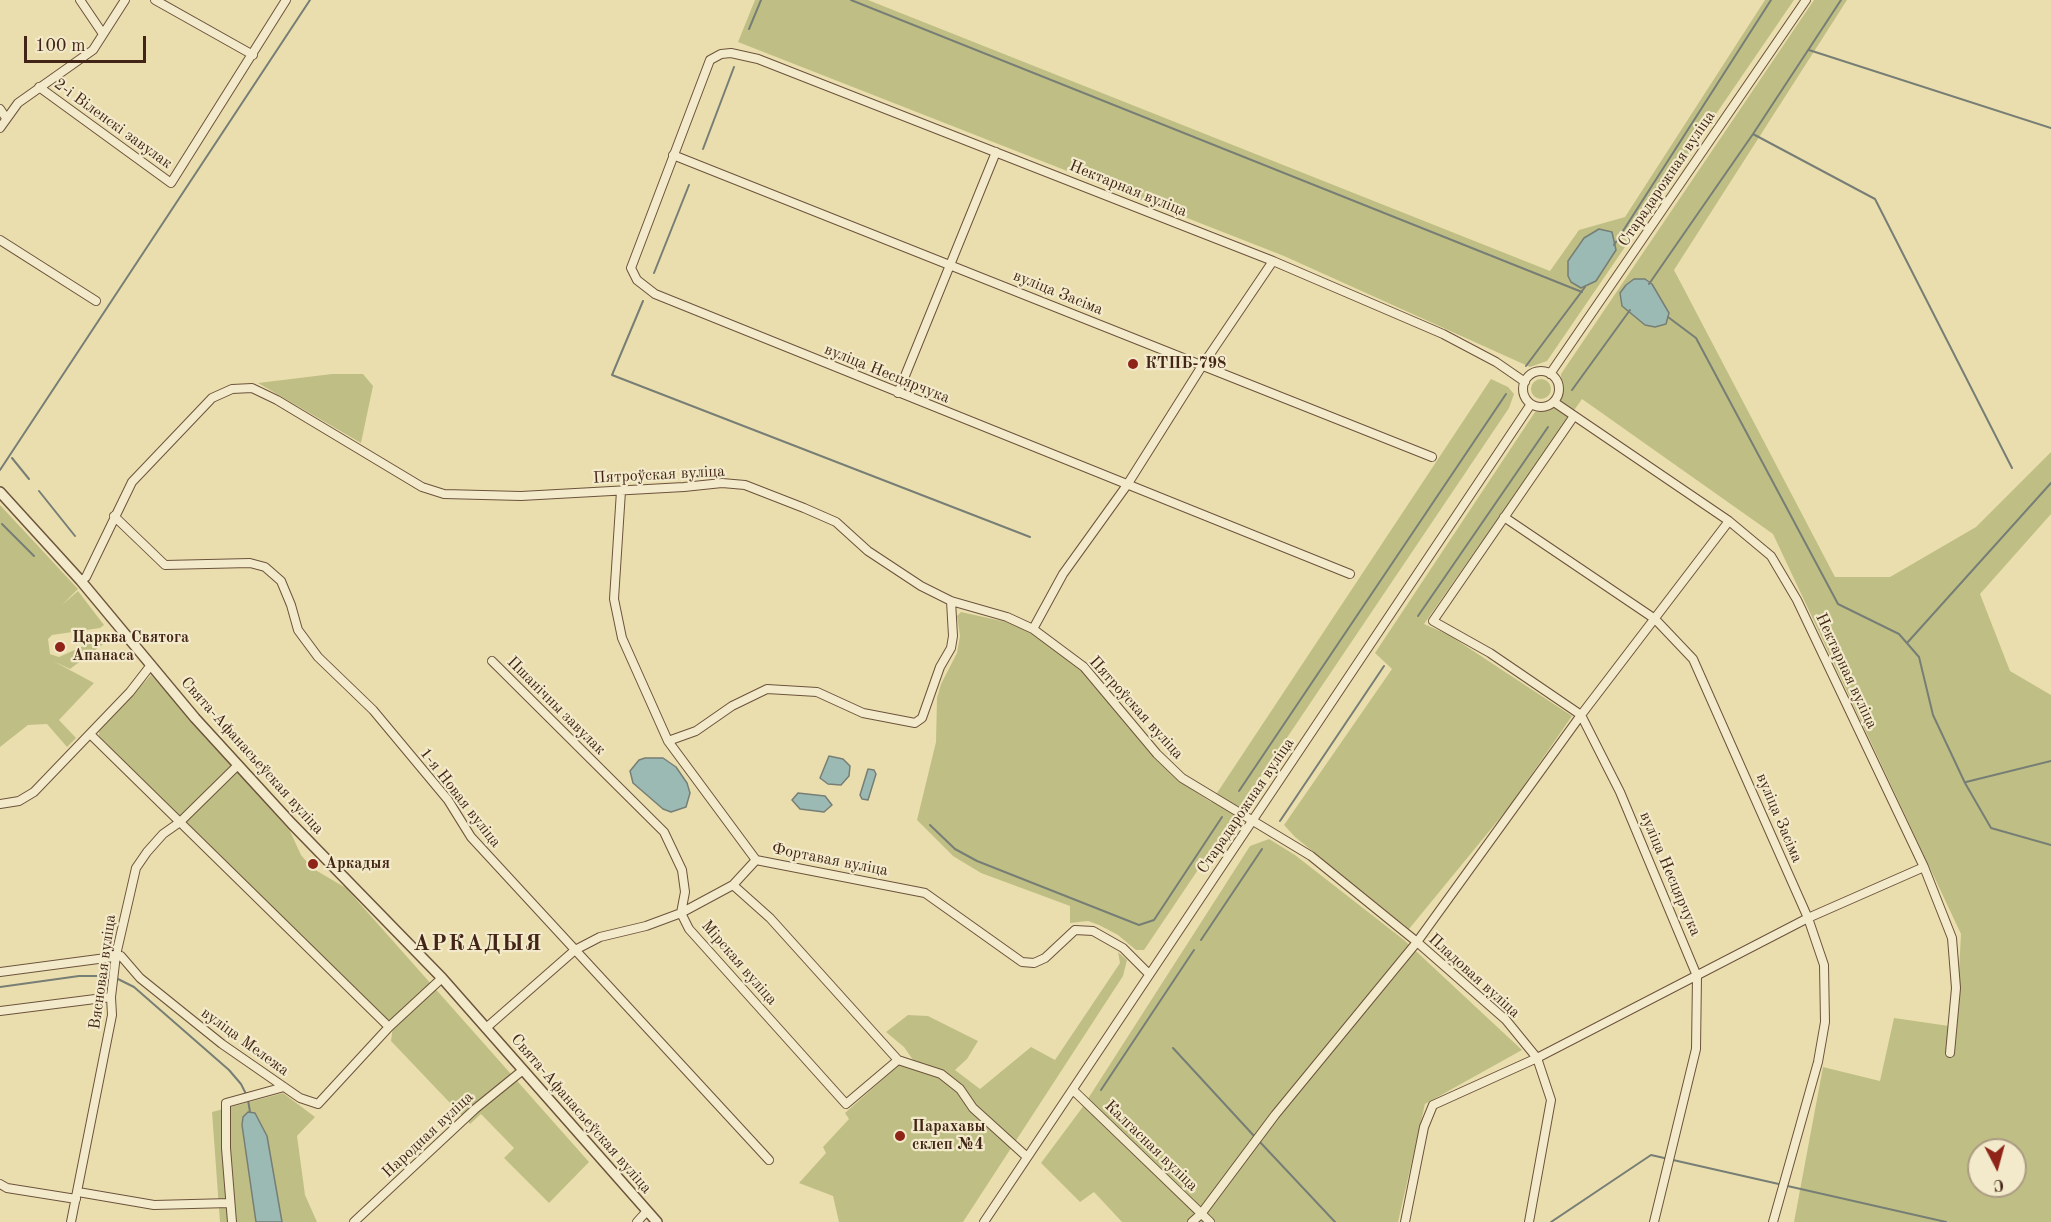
<!DOCTYPE html>
<html>
<head>
<meta charset="utf-8">
<style>
  body { margin:0 }
  #map { position:relative; width:2051px; height:1222px; overflow:hidden; background:#ebdeae; font-family:"Old Standard TT",serif }
  canvas { display:block }
  .north { position:absolute; left:1967px; top:1138px; width:60px; height:60px; box-sizing:border-box; background:#f2eaca; border:2px solid #ac9b82; border-radius:50%; rotate:174deg; font-size:16px; font-weight:700; line-height:24px; text-align:center; color:#422516 }
  .north::after { content:''; display:block; margin:auto; width:21px; height:27px; background:#8f2418; clip-path:polygon(50% 0,100% 100%,50% 72%,0 100%) }
  .scale { position:absolute; left:24px; top:36px; width:122px; height:27px; box-sizing:border-box; border:3px solid #422516; border-top:0; padding-left:8px; font-size:18px; line-height:21px; white-space:nowrap; color:#422516; -webkit-text-stroke:4px #f2eaca; paint-order:stroke }
</style>
</head>
<body>
<div id="map">
<canvas width="2051" height="1222"></canvas>
<div class="north">С</div>
<div class="scale">100 m</div>
</div>
<script>
const ctx = document.querySelector('canvas').getContext('2d');
ctx.lineJoin = 'round';
function fillPath(path, color) {
  ctx.fillStyle = color;
  ctx.fill(path, 'evenodd');
}
function shape(rows) {
  const path = new Path2D();
  for (const r of rows) {
    if (r.length === 3) {
      path.moveTo(r[0] + r[2], r[1]);
      path.arc(r[0], r[1], r[2], 0, 2 * Math.PI);
      continue;
    }
    path.moveTo(r[0], r[1]);
    for (let i = 2; i < r.length; i += 2) path.lineTo(r[i], r[i + 1]);
  }
  return path;
}
function strokePath(path, color, width, dash) {
  ctx.strokeStyle = color;
  ctx.lineWidth = width;
  ctx.lineCap = dash ? 'butt' : 'round';
  ctx.setLineDash(dash || []);
  ctx.stroke(path);
}
function label(font, color, halo, rows, align = 'center') {
  ctx.font = font + ' "Old Standard TT",serif';
  ctx.lineWidth = 4.5;
  ctx.setLineDash([]);
  ctx.textBaseline = 'middle';
  ctx.strokeStyle = halo;
  ctx.fillStyle = color;
  for (const [text, x, y, turn = 0] of rows) {
    ctx.save();
    ctx.translate(x, y);
    ctx.rotate((+turn || 0) * Math.PI / 180);
    ctx.textAlign = isNaN(turn) ? turn : align;
    if (halo) ctx.strokeText(text, 0, 0);
    ctx.fillText(text, 0, 0);
    ctx.restore();
  }
}
fillPath(shape([
  [755,0,868,0,1550,271,1579,230,1625,217,1765,0,1794,0,1547,361,1530,367,1284,256,738,42],
  [1814,0,1847,0,1674,270,1835,577,1890,577,1976,527,2051,452,2051,514,1980,594,2010,671,2051,695,2051,1222,1794,1222,1823,1067,1880,1081,1894,1018,1956,1027,1961,934,1773,534,1582,399,1424,624,1449,635,1572,716,1509,807,1409,929,1295,837,1284,825,1392,669,1375,653,1535,412,1550,409,1562,394,1561,374],
  [1979,1150,2015,1150,2015,1186,1979,1186],
  [332,374,363,374,373,386,361,443,258,383],
  [1541,389,10],
  [1491,379,1508,387,1514,394,1509,408,1144,950,1136,950,1118,935,1099,925,1088,921,1070,923,1070,906,981,873,953,856,917,820,936,742,937,698,941,684,957,653,960,636,957,616,961,612,1011,623,1047,642,1078,666,1150,753,1176,779,1211,802],
  [0,505,78,589,62,605,78,591,104,625,100,628,52,635,48,639,50,654,59,657,112,633,114,636,70,669,53,661,94,683,59,720,76,738,67,747,47,724,28,725,0,747],
  [151,675,290,831,301,855,312,868,346,888,589,1162,549,1203,504,1158,514,1148,481,1114,470,1124,391,1041,393,1026,99,736,99,731],
  [1269,839,1295,855,1404,940,1522,1050,1425,1104,1398,1222,1122,1222,1094,1192,1080,1202,1041,1163,1082,1108,1250,846],
  [1118,952,1127,960,1123,976,963,1222,839,1222,833,1196,799,1183,826,1153,823,1147,849,1119,845,1113,899,1065,913,1060,904,1047,886,1032,908,1015,928,1016,978,1041,967,1059,955,1070,980,1089,1031,1047,1055,1060,1120,963],
  [283,1093,315,1117,297,1136,305,1195,317,1222,220,1222,212,1112]
]), '#bfbf85');
const water = shape([
  [1599,229,1612,232,1616,250,1596,281,1581,288,1571,282,1568,276,1568,261,1584,238,1599,229],
  [1634,279,1645,279,1652,284,1669,313,1666,324,1655,327,1645,325,1622,306,1620,293,1626,285,1634,279],
  [829,756,843,759,850,766,849,776,841,785,828,784,820,778,829,756],
  [645,758,663,758,676,767,687,783,690,793,686,807,671,812,663,809,633,783,630,771,639,760,645,758],
  [868,769,874,770,876,774,868,800,862,799,860,795,868,769],
  [798,793,825,796,832,805,824,812,800,809,792,800,798,793],
  [248,1112,255,1113,267,1136,282,1222,256,1222,242,1125,243,1117,248,1112]
]);
fillPath(water, '#9bbab4');
strokePath(water, '#777e75', 1.5);
strokePath(shape([
  [851,0,1582,292],
  [749,29,761,0],
  [1809,50,2051,128],
  [1753,134,1875,199,2012,468],
  [703,149,734,67],
  [1614,245,1771,0],
  [654,273,689,185],
  [1649,284,1753,134,1841,0],
  [643,301,612,375,1030,537],
  [1668,317,1696,338,1838,604,1899,634,1919,657,1933,715,1965,783,1991,828,2051,845],
  [1526,366,1585,287],
  [1572,390,1630,310],
  [12,458,29,479],
  [0,470,310,0],
  [39,491,75,536],
  [2,524,34,556],
  [1418,616,1548,427],
  [1907,643,2051,483],
  [1966,782,2051,761],
  [1239,791,1506,394],
  [1280,821,1384,666],
  [930,825,955,849,977,861,1139,925,1154,920,1222,817],
  [1201,940,1262,849],
  [116,978,134,987,229,1070,241,1084,246,1094],
  [0,987,79,976,106,976],
  [1173,1048,1255,1137],
  [1101,1090,1194,950],
  [248,1100,250,1112],
  [1259,1141,1335,1222],
  [1551,1222,1651,1155,1946,1222]
]), '#777e75', 2);
const minor = shape([
  [80,0,103,34],
  [155,0,253,55],
  [39,87,171,183,286,0],
  [0,109,6,118],
  [0,128,18,103,93,50,125,0],
  [673,155,1432,457],
  [0,240,96,301],
  [1541,389,18],
  [1550,374,1806,0],
  [898,393,996,152],
  [1554,402,1729,521,1771,556,1797,600,1924,867,1952,938,1956,988,1950,1053],
  [1574,416,1433,621,1490,653,1581,715,1620,792,1697,976,1696,1049,1654,1222],
  [621,491,614,599,622,638,668,741,756,860,925,893,1022,962,1034,963,1045,958,1075,930,1093,931,1123,948,1149,974],
  [114,516,165,565,250,563,265,567,281,581,291,605,298,630,318,657,373,710,448,800,471,837,769,1160],
  [1504,517,1655,619,1693,659,1808,918,1824,965,1825,1022,1818,1062,1773,1222],
  [1350,574,655,294,637,280,631,268,710,60,721,54,731,53,758,59,1273,261,1443,334,1496,362,1525,382],
  [81,581,86,577,132,482,212,398,232,389,252,388,277,400,422,487,444,494,521,496,684,487,722,483,745,485,804,508,836,522,868,551,921,586,951,601,1007,617,1033,629,1084,667,1157,754,1182,778,1311,856,1417,942,1506,1020,1537,1058,1551,1100,1529,1222],
  [1033,629,1063,574,1127,485,1202,366,1273,261],
  [492,661,664,832,682,870,685,892,681,913,689,929,846,1104,898,1060],
  [90,734,389,1027],
  [668,741,696,731,732,706,767,689,817,692,863,713,915,723,922,718,940,667,951,648,953,636,951,601],
  [0,804,19,801,34,792,130,692,151,665],
  [733,885,770,918,898,1060,941,1074,960,1089,973,1108,1027,1157],
  [0,972,121,956,140,978,222,1044,300,1098,318,1104,389,1027,442,978],
  [0,1011,111,997],
  [486,1028,575,950,600,937,646,926,681,913,733,885,756,860],
  [1073,1090,1210,1222],
  [0,1184,7,1188,76,1199],
  [78,1192,154,1205,230,1203],
  [71,1222,112,1015,111,997,116,955,136,868,147,852,163,834,180,822,238,765],
  [232,1222,226,1148,226,1103,284,1087],
  [354,1222,475,1109,523,1070],
  [637,1222,647,1211],
  [984,1222,1531,404],
  [1192,1222,1201,1214,1275,1115,1417,942,1581,715,1729,521],
  [1405,1222,1424,1127,1433,1105,1537,1058,1808,918,1924,867]
]);
const tertiary = shape([
  [0,492,81,581,195,718,292,824,442,978,657,1222]
]);
strokePath(minor, '#6c533c', 10);
strokePath(tertiary, '#6c533c', 12);
strokePath(minor, '#f2eaca', 8);
strokePath(tertiary, '#f2eaca', 9);
for (const [x, y, r, color] of [
  [1133,364,6,"#8f2418"],
  [60,647,6,"#8f2418"],
  [313,864,6,"#8f2418"],
  [900,1136,6,"#8f2418"]
]) {
  const dot = new Path2D();
  dot.arc(x, y, r, 0, 2 * Math.PI);
  ctx.fillStyle = color;
  ctx.fill(dot);
  strokePath(dot, '#f2eaca', 2);
}
label('16px', '#422516', '#f2eaca', [
  ["2-і Віленскі завулак",113,124,36],
  ["Старадарожная вуліца",1667,179,-56],
  ["Нектарная вуліца",1128,189,22],
  ["вуліца Засіма",1058,293,22],
  ["вуліца Несцярчука",887,374,22],
  ["Пятроўская вуліца",659,475,-3],
  ["Нектарная вуліца",1846,671,65],
  ["Пшанічны завулак",556,706,45],
  ["Пятроўская вуліца",1136,708,48],
  ["Свята-Афанасьеўская вуліца",252,756,48],
  ["1-я Новая вуліца",460,798,52],
  ["Старадарожная вуліца",1246,806,-56],
  ["вуліца Засіма",1779,818,67],
  ["Фортавая вуліца",830,860,11],
  ["вуліца Несцярчука",1670,874,67],
  ["Мірская вуліца",739,963,49],
  ["Вясновая вуліца",103,972,-82],
  ["Пладовая вуліца",1474,976,42],
  ["вуліца Мележа",245,1042,36],
  ["Свята-Афанасьеўская вуліца",581,1114,49],
  ["Народная вуліца",428,1135,-43],
  ["Калгасная вуліца",1151,1146,44]
]);
label('bold 16px', '#422516', '#f2eaca', [
  ["КТПБ-798",1145,364],
  ["Царква Святога",72,638],
  ["Апанаса",72,656],
  ["Аркадыя",325,864],
  ["Парахавы",912,1127],
  ["склеп №4",912,1145]
], 'left');
ctx.letterSpacing = '1.5px';
label('bold 22px', '#422516', '#f2eaca', [
  ["АРКАДЫЯ",478,944]
]);
ctx.letterSpacing = '0px';
</script>
</body>
</html>
